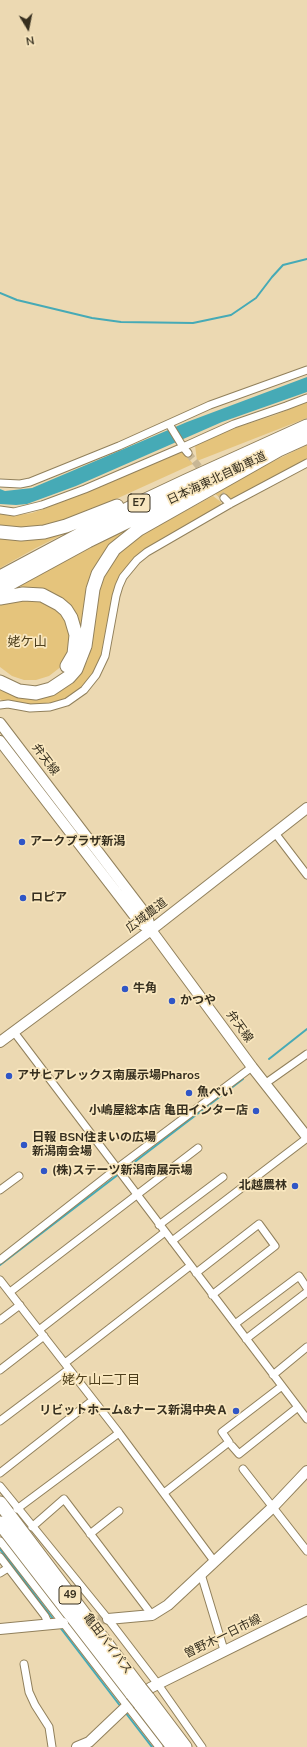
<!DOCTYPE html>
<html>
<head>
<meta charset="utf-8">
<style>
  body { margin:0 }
  #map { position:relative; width:307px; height:1747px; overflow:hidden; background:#ecd9b2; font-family:"Nunito Sans",sans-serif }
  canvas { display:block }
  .north { position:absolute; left:8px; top:8px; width:40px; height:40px; -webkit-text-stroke:3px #f9e7bf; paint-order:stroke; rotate:170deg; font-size:11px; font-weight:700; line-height:16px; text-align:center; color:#362f1f }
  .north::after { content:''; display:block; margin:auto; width:14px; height:18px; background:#362f1f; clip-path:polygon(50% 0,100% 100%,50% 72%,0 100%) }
</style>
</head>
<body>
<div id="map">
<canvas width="307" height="1747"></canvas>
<div class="north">N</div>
</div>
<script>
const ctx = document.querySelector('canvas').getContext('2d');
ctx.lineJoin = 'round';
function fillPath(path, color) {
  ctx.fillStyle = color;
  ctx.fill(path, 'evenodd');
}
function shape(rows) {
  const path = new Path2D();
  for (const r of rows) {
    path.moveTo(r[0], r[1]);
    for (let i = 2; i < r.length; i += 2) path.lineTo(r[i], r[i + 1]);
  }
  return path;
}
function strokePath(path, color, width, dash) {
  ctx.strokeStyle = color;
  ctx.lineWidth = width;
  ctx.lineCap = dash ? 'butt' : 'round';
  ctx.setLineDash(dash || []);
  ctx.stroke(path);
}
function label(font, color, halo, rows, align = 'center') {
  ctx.font = font + ' "Nunito Sans","Noto Sans JP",sans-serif';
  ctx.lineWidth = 3.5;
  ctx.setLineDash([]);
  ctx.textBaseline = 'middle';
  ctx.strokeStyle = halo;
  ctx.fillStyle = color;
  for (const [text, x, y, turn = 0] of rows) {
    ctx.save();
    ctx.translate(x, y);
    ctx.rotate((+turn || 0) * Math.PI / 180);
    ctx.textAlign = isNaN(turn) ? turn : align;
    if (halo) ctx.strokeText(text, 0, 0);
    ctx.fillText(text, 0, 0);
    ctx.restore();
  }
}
fillPath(shape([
  [307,402,307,418,197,461,195,445,232,429,275,415],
  [307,445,307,461,235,499,227,497,219,497,214,493,241,477],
  [183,451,193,464,94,509,51,526,28,530,0,526,0,514,12,516,32,513,49,507,176,453],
  [213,496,221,502,220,506,202,518,185,526,131,562,116,591,113,592,99,665,92,677,68,702,47,706,7,703,0,699,0,689,23,698,45,696,57,693,72,684,88,660,99,590,105,574,122,549,135,538],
  [138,523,109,549,83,632,80,633,77,619,23,589,20,585],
  [78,527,36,548,0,568,0,536],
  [33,597,63,613,72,643,62,666,49,676,36,680,24,680,12,676,0,667,0,602]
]), '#e5c47c');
fillPath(shape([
  [307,377,307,392,222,422,76,486,27,504,16,505,0,504,0,489,5,491,32,488,187,422]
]), '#46aab6');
strokePath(shape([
  [0,293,17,300,92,318,121,322,193,323,231,315,256,298,272,277,283,265,307,259],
  [269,1059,307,1029],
  [0,1265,243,1079],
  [0,1549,54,1620],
  [59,1626,121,1707],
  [125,1712,152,1747]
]), '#46aab6', 2);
strokePath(shape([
  [188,453,224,498]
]), '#c8b795', 7, [7, 3.5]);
strokePath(shape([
  [83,1621,108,1619]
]), '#c8b795', 10, [10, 5]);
const street = shape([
  [169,424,183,447,234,424,286,406,307,398],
  [0,483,20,484,30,482,119,446,210,405,307,370],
  [224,498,230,504],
  [0,510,14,512,42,505,85,489,183,447,188,453],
  [0,705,8,704,30,708,50,707,67,702,84,690,96,675,105,656,116,596,119,586,123,577,137,560,147,552,230,504,307,463],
  [275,833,307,875],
  [14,1032,307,1419],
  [266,1083,307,1054],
  [0,1190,19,1176],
  [159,1225,223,1177],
  [172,1241,307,1138],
  [0,1260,116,1169,252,1067],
  [196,1273,259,1224,275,1246,212,1295],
  [0,1280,119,1433,214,1561],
  [10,1292,198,1148],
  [0,1320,20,1305],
  [235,1324,299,1276,307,1288],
  [39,1330,165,1232],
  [246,1339,307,1292],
  [65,1363,190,1266],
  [0,1370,44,1336],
  [273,1375,307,1347],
  [0,1421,69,1369],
  [232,1446,239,1454,298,1407],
  [243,1469,307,1551],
  [0,1473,93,1400],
  [0,1486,108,1619,157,1683,202,1747],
  [164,1493,229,1442,222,1432,282,1386],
  [17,1509,119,1433],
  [32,1527,64,1499,152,1615],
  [90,1534,119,1511],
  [0,1541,159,1747],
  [0,1557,45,1616,49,1625],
  [0,1573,8,1568],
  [201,1574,224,1650],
  [24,1664,29,1692,35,1705,49,1727,52,1747]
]);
const secondary = shape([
  [0,723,147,916,151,930],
  [0,741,140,923,151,930,252,1067,307,1137],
  [0,1042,151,930,307,808],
  [108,1619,152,1615,168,1605,273,1507,307,1471],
  [0,1629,63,1623],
  [150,1688,307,1610],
  [77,1747,89,1742,130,1703]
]);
const highway = shape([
  [274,452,307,437],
  [0,532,21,534,44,532,66,526,117,506],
  [0,577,135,505,186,481,307,426],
  [0,589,88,541,184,494],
  [0,598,23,594,42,595,59,604,66,610,71,618,76,635,74,654,67,666],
  [0,682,19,691,36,693,51,689,69,677,76,669,85,646,93,589,98,574,114,549,139,529,282,448],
  [0,1503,140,1688],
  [0,1523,132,1694],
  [148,1698,185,1747],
  [140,1704,173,1747]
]);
strokePath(street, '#91805c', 9);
strokePath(secondary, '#91805c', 12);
strokePath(highway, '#91805c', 15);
strokePath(street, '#fff', 7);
strokePath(secondary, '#fff', 10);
strokePath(highway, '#fff', 13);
const highwayBridge = shape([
  [140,1688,148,1698],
  [132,1694,140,1704]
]);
strokePath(highwayBridge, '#91805c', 15, []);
strokePath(highwayBridge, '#fff', 13);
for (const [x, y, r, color] of [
  [22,842,4,"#3056c6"],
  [23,898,4,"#3056c6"],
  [125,989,4,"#3056c6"],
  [172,1001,4,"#3056c6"],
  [9,1076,4,"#3056c6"],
  [189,1093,4,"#3056c6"],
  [256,1111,4,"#3056c6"],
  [24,1145,4,"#3056c6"],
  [44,1171,4,"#3056c6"],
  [295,1186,4,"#3056c6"],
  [236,1411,4,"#3056c6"]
]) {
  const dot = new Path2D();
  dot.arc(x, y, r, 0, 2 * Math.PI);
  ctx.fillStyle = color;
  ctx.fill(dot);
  strokePath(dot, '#f9e7bf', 1.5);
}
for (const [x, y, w] of [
  [139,503,22],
  [70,1595,22]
]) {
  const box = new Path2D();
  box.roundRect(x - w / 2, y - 9, w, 18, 3);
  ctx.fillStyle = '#f9e7bf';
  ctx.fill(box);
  strokePath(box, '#362f1f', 1);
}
label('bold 11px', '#362f1f', null, [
  ["E7",139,503],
  ["49",70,1595]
]);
label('12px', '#362f1f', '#f9e7bf', [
  ["日本海東北自動車道",217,479,-25],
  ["弁天線",45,760,53],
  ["広域農道",147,916,-37],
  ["弁天線",239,1027,54],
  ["曽野木一日市線",223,1637,-26],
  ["亀田バイパス",107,1644,53]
]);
label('bold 12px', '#362f1f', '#f9e7bf', [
  ["アークプラザ新潟",30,842],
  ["ロピア",31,898],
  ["牛角",133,989],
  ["かつや",180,1001],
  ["アサヒアレックス南展示場Pharos",17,1076],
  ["魚べい",197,1093],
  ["小嶋屋総本店 亀田インター店",248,1111,"right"],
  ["日報 BSN住まいの広場",32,1138],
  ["新潟南会場",32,1152],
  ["(株)ステーツ新潟南展示場",52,1171],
  ["北越農林",287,1186,"right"],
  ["リビットホーム&ナース新潟中央Ａ",228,1411,"right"]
], 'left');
label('13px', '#4e3f1c', '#f9e7bf', [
  ["姥ケ山",27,643],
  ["姥ケ山二丁目",101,1381]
]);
</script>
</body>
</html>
